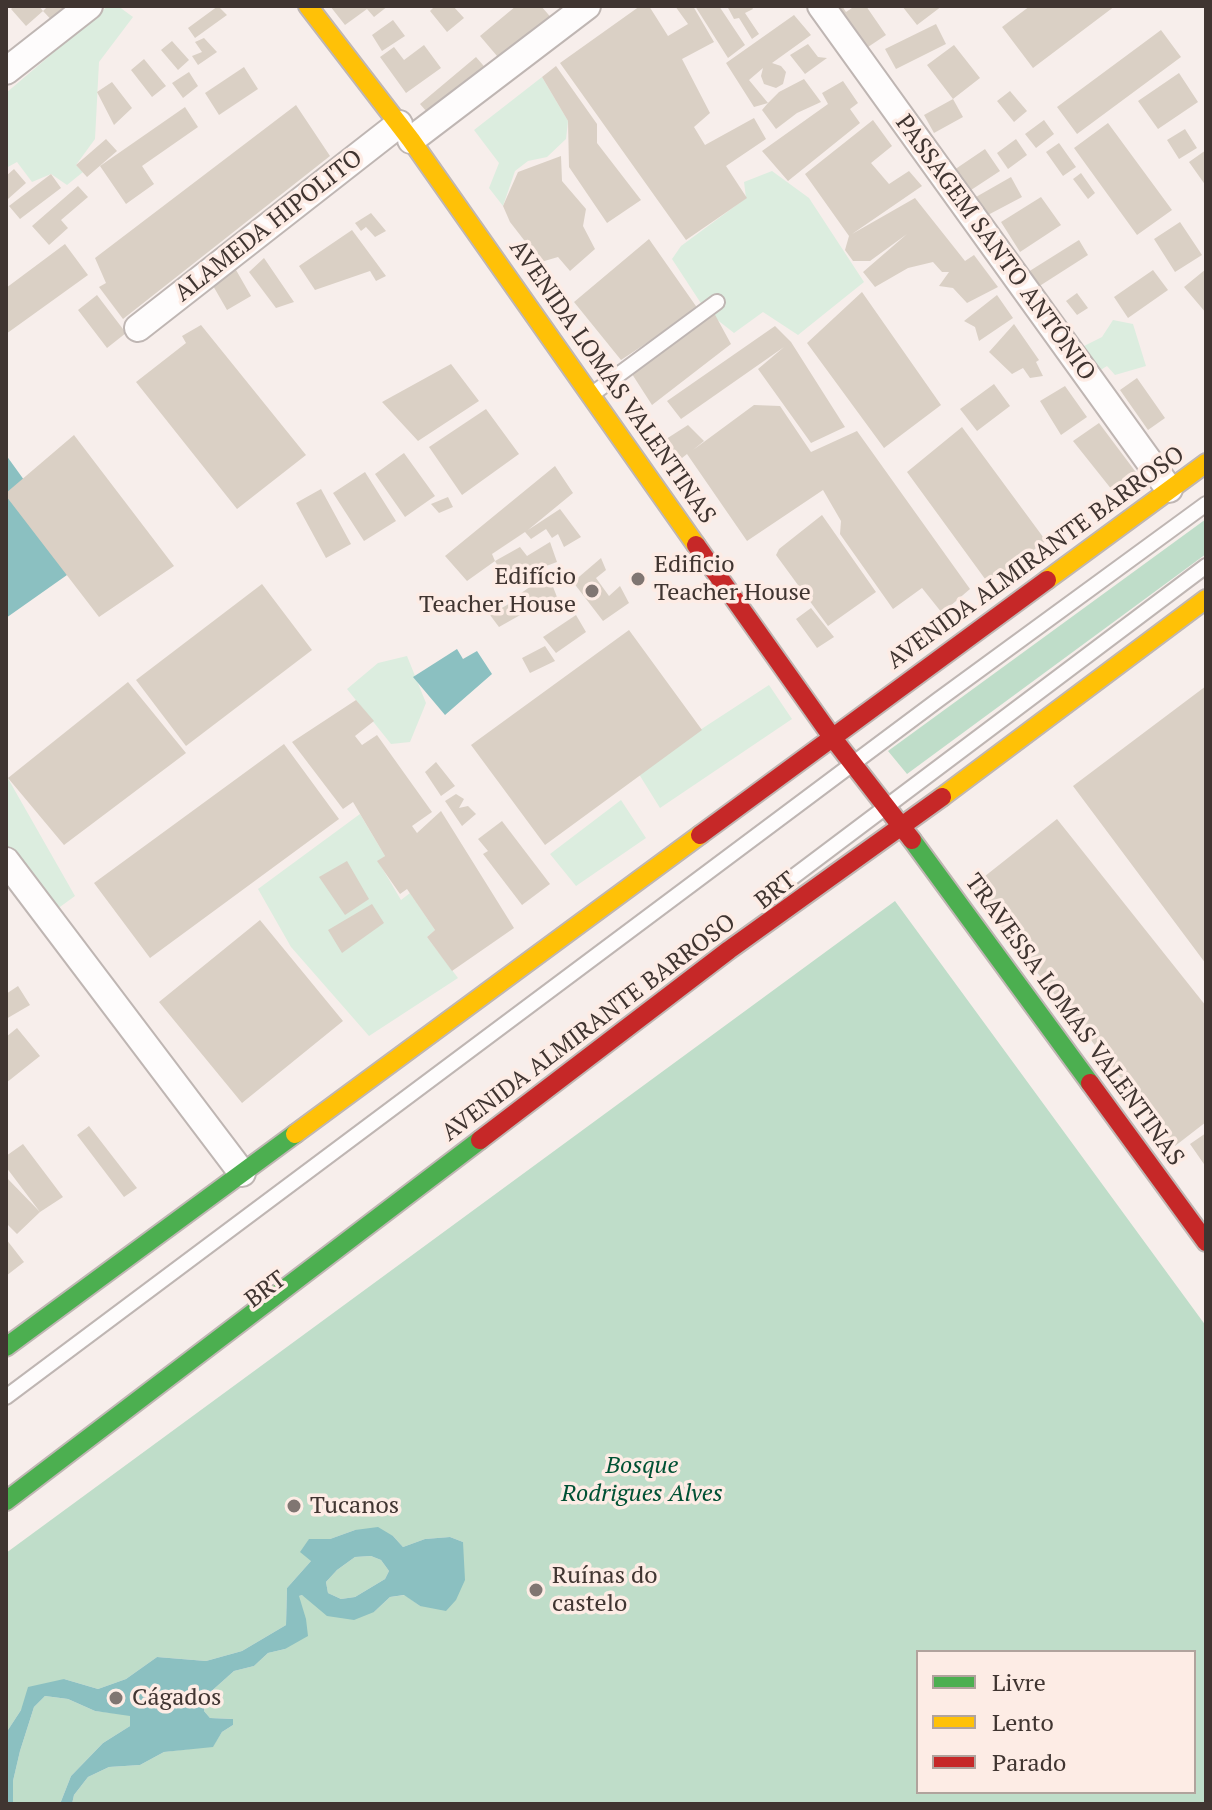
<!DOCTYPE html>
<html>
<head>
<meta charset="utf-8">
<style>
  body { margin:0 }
  #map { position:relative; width:1212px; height:1810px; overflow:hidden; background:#f7eeeb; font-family:"PT Serif",serif }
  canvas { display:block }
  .frame { position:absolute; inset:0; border:8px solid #403531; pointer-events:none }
  .legend { position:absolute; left:916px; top:1650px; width:280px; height:144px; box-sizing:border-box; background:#fdece5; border:2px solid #b1a39d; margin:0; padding:10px 14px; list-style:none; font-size:24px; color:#403531 }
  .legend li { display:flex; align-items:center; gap:16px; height:40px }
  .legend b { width:40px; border:2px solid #b1a39d }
</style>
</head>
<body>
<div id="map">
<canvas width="1212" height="1810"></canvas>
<div class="frame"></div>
<ul class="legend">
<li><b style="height:10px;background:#4caf50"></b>Livre</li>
<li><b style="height:10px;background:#ffc107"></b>Lento</li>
<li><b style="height:10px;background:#c62828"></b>Parado</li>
</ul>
</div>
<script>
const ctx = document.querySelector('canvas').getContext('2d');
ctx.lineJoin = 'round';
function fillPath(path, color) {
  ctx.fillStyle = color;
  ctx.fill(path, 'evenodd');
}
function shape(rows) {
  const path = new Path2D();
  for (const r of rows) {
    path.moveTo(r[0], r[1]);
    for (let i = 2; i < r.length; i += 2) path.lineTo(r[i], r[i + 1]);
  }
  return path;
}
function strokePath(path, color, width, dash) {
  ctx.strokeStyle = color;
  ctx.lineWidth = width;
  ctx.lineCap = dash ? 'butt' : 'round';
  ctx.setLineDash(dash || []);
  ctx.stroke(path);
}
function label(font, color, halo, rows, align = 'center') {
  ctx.font = font + ' "PT Serif",serif';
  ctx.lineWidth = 7;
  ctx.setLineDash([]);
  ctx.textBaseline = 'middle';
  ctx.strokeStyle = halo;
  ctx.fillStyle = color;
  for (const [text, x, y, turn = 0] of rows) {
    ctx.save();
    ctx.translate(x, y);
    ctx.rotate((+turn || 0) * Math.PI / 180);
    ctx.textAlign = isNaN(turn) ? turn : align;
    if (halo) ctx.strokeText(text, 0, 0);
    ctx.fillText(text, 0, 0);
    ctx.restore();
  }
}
fillPath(shape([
  [108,6,118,6,133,17,99,62,95,139,76,165,83,172,67,185,51,174,32,182,17,162,6,168,6,93],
  [542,77,568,121,566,139,547,157,528,161,515,171,503,206,489,188,499,163,474,130],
  [772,171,809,198,864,282,798,335,763,312,734,333,706,311,672,259,681,246,746,198,744,182],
  [1113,320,1133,324,1146,366,1115,375,1107,366,1099,371,1080,348,1102,337],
  [407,656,426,703,410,742,391,744,347,689,378,663],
  [769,685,792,719,660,808,637,771],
  [6,775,75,896,53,912,6,850],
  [621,800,646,838,576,886,550,854],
  [360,814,385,856,378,861,401,900,410,893,435,930,427,937,458,978,369,1036,291,947,258,889]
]), '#dceddf');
fillPath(shape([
  [1206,519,1206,554,907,774,888,751],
  [895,901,1206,1326,1206,1804,72,1804,74,1795,88,1777,109,1767,140,1765,164,1752,213,1746,222,1732,233,1725,233,1719,210,1718,204,1711,206,1696,234,1671,254,1666,268,1653,285,1649,299,1596,302,1595,374,1612,390,1597,405,1595,420,1606,463,1542,450,1537,425,1539,403,1547,393,1536,355,1530,330,1539,308,1540,311,1561,287,1588,286,1625,242,1651,206,1661,157,1657,126,1679,98,1689,64,1679,21,1710,6,1733,6,1553],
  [918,1652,1194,1652,1194,1792,918,1792],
  [371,1556,381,1560,389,1571,385,1579,355,1597,341,1599,328,1593,326,1582,337,1570,355,1557],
  [45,1696,68,1699,95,1711,130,1715,130,1726,103,1743,71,1776,60,1804,13,1804,13,1781,20,1751,34,1707]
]), '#bfddc9');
fillPath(shape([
  [6,455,84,563,6,618],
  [457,649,463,659,477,651,492,674,445,715,413,677],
  [378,1527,393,1536,403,1547,425,1539,450,1537,463,1542,465,1580,456,1600,446,1611,420,1606,404,1595,390,1597,374,1612,354,1620,327,1616,302,1595,299,1596,306,1619,308,1636,285,1649,268,1653,254,1666,234,1671,206,1696,204,1711,210,1718,233,1719,233,1725,222,1732,213,1747,164,1752,140,1765,109,1767,88,1777,74,1795,72,1804,60,1804,71,1776,103,1743,130,1726,130,1716,95,1711,68,1699,45,1696,34,1707,20,1751,13,1781,13,1804,6,1804,6,1733,21,1710,28,1687,64,1679,98,1689,126,1679,157,1657,206,1661,242,1651,286,1625,287,1588,311,1561,300,1552,309,1539,330,1539,355,1530],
  [371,1556,381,1560,389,1571,385,1579,355,1597,341,1599,328,1593,326,1582,337,1570,355,1557]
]), '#8bc0c1');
fillPath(shape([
  [14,6,39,6,43,11,26,26,11,9],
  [48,6,80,6,57,26,43,11],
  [218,6,227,15,195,38,188,28],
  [330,6,388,6,374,17,367,9,345,25],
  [432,6,453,6,464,18,447,32,430,11,434,7],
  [516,6,541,6,554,21,503,63,480,36],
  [640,6,649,6,668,36,688,24,675,6,693,6,714,42,682,59,710,113,694,127,705,145,754,118,766,139,726,166,747,198,686,240,560,63],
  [695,6,719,6,745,45,728,58],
  [727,6,751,6,753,9,745,13,759,34,752,39,739,18,734,19],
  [822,6,842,6,846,12,855,6,866,6,886,35,856,55],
  [902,6,942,6,917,25],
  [1030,6,1115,6,1033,68,1002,27],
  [794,15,811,35,772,63,781,66,786,72,783,84,776,88,764,84,761,76,763,68,749,80,768,103,779,92,804,79,821,102,797,113,776,129,762,110,768,103,754,107,726,63],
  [393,20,405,36,382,51,372,35],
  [936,24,946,44,896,69,885,49],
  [1161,30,1181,57,1077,134,1057,107],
  [204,38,217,52,198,65,192,56,202,52,195,42],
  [172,41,189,60,178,70,161,50],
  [808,44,818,57,827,58,805,74,790,55],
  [424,45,441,68,406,93,380,57,394,47,404,60],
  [954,45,980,78,953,99,927,65],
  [476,57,489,72,433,119,420,104],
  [144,59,166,86,152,97,131,70],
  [556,66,597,124,597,143,641,200,607,223,569,167,568,121,542,77],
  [244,67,258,89,219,115,205,93],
  [189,72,198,86,183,98,172,83],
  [1179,73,1198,102,1158,129,1138,101],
  [843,81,858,103,850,109,860,123,788,181,762,151,828,104,822,93],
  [112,82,132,108,114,125,97,92],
  [1010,91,1027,111,1014,122,997,101],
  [953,99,963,117,934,133,924,115],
  [296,105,330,156,123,319,99,287,106,283,95,258],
  [185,107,198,127,142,166,154,184,126,204,100,166],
  [873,120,892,146,871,163,889,184,909,171,922,186,852,234,915,198,965,261,974,255,998,287,967,303,953,288,939,286,949,272,942,272,933,262,908,268,875,287,863,272,907,234,870,261,853,261,845,250,849,236,805,174],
  [1044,120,1054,134,1036,148,1025,134],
  [1108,123,1172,210,1137,235,1074,148],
  [1185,129,1197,148,1179,159,1167,140],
  [106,139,117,151,87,177,76,165],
  [1016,139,1027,155,1008,169,997,153],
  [1059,143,1076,167,1063,176,1046,152],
  [985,149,1000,171,968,192,954,170],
  [1206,150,1206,186,1189,162],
  [561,156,562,181,586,209,583,226,595,249,570,271,558,257,541,262,510,222,503,206,518,172],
  [14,169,26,183,8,199,6,176],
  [1081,173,1095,193,1088,199,1073,179],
  [51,174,61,188,20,219,9,206],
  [1011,177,1022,197,986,216,976,197],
  [78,186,88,197,61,220,68,228,49,245,32,226],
  [1041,197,1061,225,1020,252,1001,222],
  [371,213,386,231,375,237,366,227,361,231,355,223],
  [1180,222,1202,255,1175,272,1154,239],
  [352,230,386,276,376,281,370,271,315,290,299,266],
  [649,239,698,309,621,360,574,302],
  [1079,240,1088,255,1038,287,1028,272],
  [65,244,88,275,6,334,6,288],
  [264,258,294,302,276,308,249,272],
  [1206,269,1206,313,1184,287],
  [236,270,251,296,227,310,212,284],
  [1153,270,1168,290,1128,318,1114,297],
  [862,292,941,405,884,448,807,343],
  [1077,293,1088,308,1077,315,1066,301],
  [97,295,126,333,107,348,78,310],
  [997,295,1013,318,979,341,975,327,964,321],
  [713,311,731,344,652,405,632,374],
  [1014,324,1039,360,1036,362,1043,376,1030,378,1023,368,1012,374,989,352],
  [201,325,306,455,237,509,136,382,186,343,182,336],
  [775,326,791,342,845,427,811,443,758,369,784,347,681,419,667,401],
  [451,364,479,401,418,441,382,402],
  [1137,378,1165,418,1148,430,1120,390],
  [994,384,1010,406,977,431,960,409],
  [1065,386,1087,417,1061,435,1040,401],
  [754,405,780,406,811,452,857,431,970,589,942,613,922,588,893,609,840,534,841,521,823,490,747,541,687,454,682,458,663,441,688,425,704,441,693,450],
  [486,409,519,454,462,495,429,447],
  [1099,423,1144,483,1120,500,1073,441],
  [962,427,1046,541,988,583,907,472],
  [74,435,174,566,99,617,6,496,6,493],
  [404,453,435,496,405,517,375,474],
  [555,466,573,493,528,530,560,509,581,537,564,547,558,534,552,538,546,529,531,539,525,532,492,554,495,561,467,581,445,556],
  [365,472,396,521,364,541,333,493],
  [321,489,351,544,326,558,296,503],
  [448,497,453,507,439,513,431,504],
  [822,515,876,592,828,626,776,555,779,549],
  [550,542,557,562,506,581,495,561,520,547,527,556],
  [601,558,606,570,596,578,609,596,620,586,629,603,603,621,573,582],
  [548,574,557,597,529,608,517,596],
  [262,584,312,650,186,746,136,680],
  [512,602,522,614,499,627,490,615],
  [811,608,834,637,817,648,796,619],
  [576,615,586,632,556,653,543,637],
  [629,630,702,730,545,845,471,745],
  [545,646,555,661,530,673,522,658],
  [128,682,186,753,64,845,8,778],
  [1206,686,1206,964,1073,786],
  [356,700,374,721,355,736,362,745,377,735,432,812,412,826,417,833,441,811,514,928,452,971,427,937,435,930,407,889,400,894,377,861,385,856,353,802,343,809,292,742],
  [284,744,339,819,150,958,94,883],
  [436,762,455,786,441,796,425,772],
  [456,794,464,799,459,808,468,806,476,814,462,826,445,801],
  [1057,819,1206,1006,1206,1122,1175,1146,970,888],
  [502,821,550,884,522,905,483,854,488,851,478,839],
  [347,861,369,899,345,915,319,877],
  [372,904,384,923,342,953,328,930],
  [260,920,343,1021,242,1103,159,1002],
  [18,986,30,1005,6,1019,6,994],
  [17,1028,40,1056,6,1083,6,1037],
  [89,1126,137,1188,124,1197,77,1135],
  [1206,1133,1206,1167,1190,1144],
  [23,1144,63,1197,40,1212,17,1234,6,1223,6,1177,40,1212,6,1167,6,1156],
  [6,1239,24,1262,6,1276]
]), '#dad0c5');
const lane = shape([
  [591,395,717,302],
  [773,892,1206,566],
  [6,1397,938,700,1206,504]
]);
const street = shape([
  [821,6,1169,489],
  [6,71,89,6],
  [411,140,587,6],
  [138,328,399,124],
  [6,861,242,1173]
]);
const fast = shape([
  [912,840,1090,1083],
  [6,1347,295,1134],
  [6,1501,480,1140]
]);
const slow = shape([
  [308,6,411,140,696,545],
  [1047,580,1206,463],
  [942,797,1206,599],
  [295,1134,700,835]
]);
const jam = shape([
  [696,545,832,737,912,840],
  [700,835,1047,580],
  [1090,1083,1206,1242],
  [480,1140,729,950,942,797]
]);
strokePath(lane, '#bfb6b3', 18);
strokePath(street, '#bfb6b3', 30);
strokePath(fast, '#bfb6b3', 22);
strokePath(slow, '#bfb6b3', 22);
strokePath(jam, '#bfb6b3', 22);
strokePath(lane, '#fefcfc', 14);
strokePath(street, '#fefcfc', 26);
strokePath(fast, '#4caf50', 18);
strokePath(slow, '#ffc107', 18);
strokePath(jam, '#c62828', 18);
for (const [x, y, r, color] of [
  [638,579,8,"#807672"],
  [592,591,8,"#807672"],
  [294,1506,8,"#807672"],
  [536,1590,8,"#807672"],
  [116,1698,8,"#807672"]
]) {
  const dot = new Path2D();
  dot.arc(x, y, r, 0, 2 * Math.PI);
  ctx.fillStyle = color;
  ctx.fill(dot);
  strokePath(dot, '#fdece5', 3);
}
label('24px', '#403531', '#fdece5', [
  ["ALAMEDA HIPOLITO",269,226,-38],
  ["PASSAGEM SANTO ANTÔNIO",995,248,54],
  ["AVENIDA LOMAS VALENTINAS",612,382,55],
  ["AVENIDA ALMIRANTE BARROSO",1036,558,-36],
  ["BRT",776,891,-38],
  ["TRAVESSA LOMAS VALENTINAS",1074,1020,54],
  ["AVENIDA ALMIRANTE BARROSO",589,1028,-37],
  ["BRT",266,1290,-37]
]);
label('24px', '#403531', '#fdece5', [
  ["Edificio",654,565],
  ["Teacher House",654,593],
  ["Edifício",576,577,"right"],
  ["Teacher House",576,605,"right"],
  ["Tucanos",310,1506],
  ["Ruínas do",552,1576],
  ["castelo",552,1604],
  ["Cágados",132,1698]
], 'left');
label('italic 24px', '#005134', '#fdece5', [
  ["Bosque",642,1466],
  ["Rodrigues Alves",642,1494]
]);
</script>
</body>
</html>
